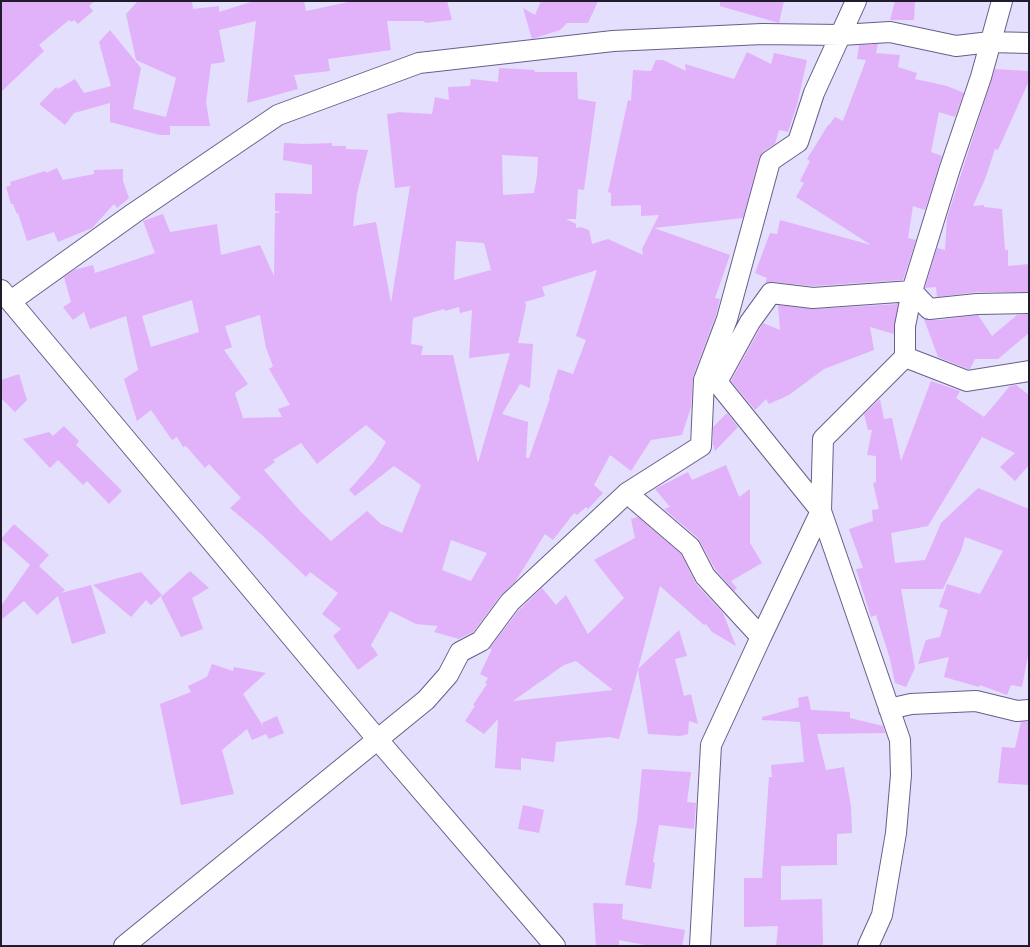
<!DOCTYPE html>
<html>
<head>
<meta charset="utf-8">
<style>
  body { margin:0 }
  #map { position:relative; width:1030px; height:947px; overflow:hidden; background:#e4dffc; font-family:Commissioner,sans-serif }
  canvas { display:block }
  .frame { position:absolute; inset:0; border:2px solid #201c2e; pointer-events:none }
</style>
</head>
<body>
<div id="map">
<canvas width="1030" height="947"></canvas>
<div class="frame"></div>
</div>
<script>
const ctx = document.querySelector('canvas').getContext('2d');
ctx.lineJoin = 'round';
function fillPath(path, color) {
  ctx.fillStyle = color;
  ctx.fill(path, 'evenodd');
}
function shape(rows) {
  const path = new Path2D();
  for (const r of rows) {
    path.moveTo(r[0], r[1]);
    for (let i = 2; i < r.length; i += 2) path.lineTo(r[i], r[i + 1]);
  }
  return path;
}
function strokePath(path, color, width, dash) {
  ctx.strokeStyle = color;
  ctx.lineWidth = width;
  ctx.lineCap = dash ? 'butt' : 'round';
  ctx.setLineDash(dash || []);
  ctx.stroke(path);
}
fillPath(shape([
  [1,1,95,1,89,6,93,11,78,24,74,20,71,22,69,20,39,45,44,51,1,92],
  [138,1,192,1,193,9,219,6,219,12,254,1,304,1,306,11,353,1,447,1,452,20,425,23,424,21,387,21,391,50,328,59,330,71,294,75,298,89,247,103,256,21,219,30,225,62,211,64,206,102,210,126,170,126,170,135,160,135,110,122,110,103,74,113,65,125,39,104,56,87,58,89,75,79,84,93,111,86,99,42,110,30,141,68,133,109,166,117,176,78,136,60,126,14],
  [541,1,598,1,588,23,567,23,560,30,532,39,523,8,535,15],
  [720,1,784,1,779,23,720,6],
  [895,1,915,1,914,20,890,20],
  [878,44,876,53,900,55,898,67,917,73,915,79,947,86,964,93,955,117,939,112,931,152,942,156,925,210,913,206,908,238,916,240,903,280,813,286,772,282,765,284,767,278,755,273,770,233,777,234,780,220,871,245,796,197,804,183,800,181,810,161,807,159,828,125,829,125,835,117,843,121,866,60,857,59,859,45],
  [747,52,771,64,774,53,807,60,797,105,788,132,779,130,775,144,764,151,759,158,743,218,654,228,730,255,715,298,720,299,716,315,693,376,691,407,682,435,651,440,631,471,610,455,594,485,603,493,588,509,586,507,577,515,574,513,553,540,545,534,515,582,501,595,473,632,459,639,434,632,438,626,416,624,390,611,371,645,378,655,358,670,333,636,341,629,322,614,338,593,310,572,306,577,261,534,230,508,241,498,209,464,205,468,186,446,183,447,177,437,172,440,151,410,137,421,124,379,138,370,126,316,90,329,84,312,73,320,63,307,71,302,64,277,74,270,93,265,95,273,155,253,143,221,163,214,170,232,217,224,221,255,260,245,274,276,275,213,282,212,275,211,275,193,312,194,312,165,283,160,284,143,305,144,332,143,332,146,346,146,346,149,368,150,357,193,353,226,376,222,391,303,410,186,395,188,387,114,397,113,397,112,432,114,435,97,449,100,448,87,470,86,471,79,498,82,499,68,534,70,535,72,577,72,578,99,596,102,584,190,578,189,576,219,566,219,576,224,576,228,581,227,589,230,592,244,608,239,643,255,642,249,659,215,641,216,641,205,611,206,611,193,608,192,628,100,631,101,633,70,651,71,656,60,663,60,686,71,685,64,734,79],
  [502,155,538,157,537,176,534,193,503,195],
  [456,241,484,243,491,270,454,280],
  [597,270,576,336,586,340,573,374,558,369,549,397,550,398,529,458,526,458,528,422,502,414,520,384,530,388,533,344,518,343,526,306,525,302,545,296,542,287],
  [192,300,199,332,151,347,142,316],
  [459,307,460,313,472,310,469,358,510,353,478,463,453,355,421,355,423,346,411,344,413,318,444,309,445,311],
  [260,315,266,348,273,366,269,369,290,405,278,409,282,417,243,418,235,393,248,384,224,350,232,347,225,326],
  [366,425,386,442,374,462,349,490,355,496,394,466,421,485,402,533,381,524,367,511,331,541,301,512,264,470,275,462,273,460,301,443,317,464],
  [451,540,487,553,471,581,442,570],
  [995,69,1028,71,1028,83,998,150,995,149,985,179,973,206,984,205,984,207,1002,209,1005,250,1008,250,1008,266,1029,264,1029,292,977,292,937,297,936,287,925,288,937,248,945,250,947,218],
  [57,168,63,180,94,174,94,170,123,169,123,181,129,198,117,208,114,204,92,228,70,237,58,242,54,232,27,241,18,213,17,214,13,204,11,204,6,187,11,185,10,182,45,171,46,173],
  [898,304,894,334,870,327,874,350,824,369,789,395,769,404,766,399,755,410,731,381,763,323,780,330,778,305,814,309],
  [1029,314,1029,333,998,359,975,359,970,369,968,369,938,357,924,319,939,320,978,315,992,336,1017,315],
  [19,374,27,400,15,412,1,398,1,380],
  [931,381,960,391,956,398,984,417,1010,386,1016,385,1029,395,1029,465,1015,481,1000,467,1015,453,982,437,928,526,891,533,895,563,925,560,941,523,978,488,1029,509,1029,650,1022,687,1011,685,1007,695,980,685,979,687,944,677,949,657,918,664,926,640,940,637,948,610,939,607,947,584,980,594,1003,551,965,537,961,551,943,589,901,589,915,668,906,687,895,683,890,659,876,615,871,617,856,569,863,568,849,529,873,521,872,510,879,509,873,483,876,482,876,456,867,455,872,430,868,430,864,414,880,399,884,419,892,418,901,461],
  [727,413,738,427,715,451,713,444,713,427],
  [64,426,79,441,76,445,122,491,109,504,87,481,83,485,58,460,50,468,23,439,49,432,53,436],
  [726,465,739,497,750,489,750,543,762,563,731,581,737,588,734,591,715,569,698,538,664,509,670,507,655,489,688,472,692,480],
  [638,517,681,554,696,584,723,613,736,646,712,632,706,624,704,625,660,586,638,669,679,630,687,656,675,659,684,696,691,694,698,724,689,721,688,734,680,736,648,734,638,669,619,739,609,737,556,742,554,762,521,758,521,770,495,768,498,719,484,734,465,721,475,706,473,705,487,684,485,683,488,678,480,674,492,649,489,649,519,610,542,588,556,605,566,595,588,634,624,598,594,560,635,538,631,519],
  [576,661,613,690,513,701,564,665],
  [14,524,49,555,39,566,65,590,61,593,91,585,106,633,72,644,58,596,37,615,24,601,1,620,1,606,30,565,1,539],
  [190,571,209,588,192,598,203,629,181,637,161,597],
  [141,572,162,595,151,605,146,600,131,617,93,585],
  [212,664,233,671,234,667,266,673,243,694,264,728,262,723,277,716,284,733,269,739,266,734,252,740,247,729,222,750,234,794,181,805,160,704,191,692,188,686,207,677],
  [808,696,811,710,850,712,850,718,883,726,885,733,817,734,826,770,844,767,851,807,852,833,837,834,837,865,781,866,781,900,822,899,823,946,776,946,778,926,744,927,744,878,762,878,769,777,772,777,771,765,804,762,800,722,762,720,762,717,799,707,798,698],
  [1021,722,1029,722,1029,785,998,783,1002,747,1015,748],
  [642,769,691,772,687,802,696,803,694,829,659,825,653,862,655,863,651,889,625,885,637,821],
  [523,805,544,810,539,833,518,829],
  [593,903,623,904,622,919,685,930,682,946,650,946,619,940,619,946,596,946]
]), '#e1b1fa');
const minor = shape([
  [1,290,378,740,555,946],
  [11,301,134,213,278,115,419,63,613,41,762,34,841,35,890,32,956,46,990,42,1029,43],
  [905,357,967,381,1029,371],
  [704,380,727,319,770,161,798,142,814,93,856,1],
  [717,382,821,511,900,740,901,775,896,833,882,915,868,946],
  [627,493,690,547,705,576,761,637,711,745,700,946],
  [761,637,821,511,823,439,905,357,905,326,912,291,950,168,981,77,1002,1],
  [889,709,911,704,976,701,1017,711,1029,710],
  [124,946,426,700,448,675,460,652,481,641,510,602,627,493,701,446,704,380,717,382,750,322,771,293,813,298,912,291,929,309,977,304,1029,303]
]);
strokePath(minor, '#685f8a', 22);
strokePath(minor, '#fff', 20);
</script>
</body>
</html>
